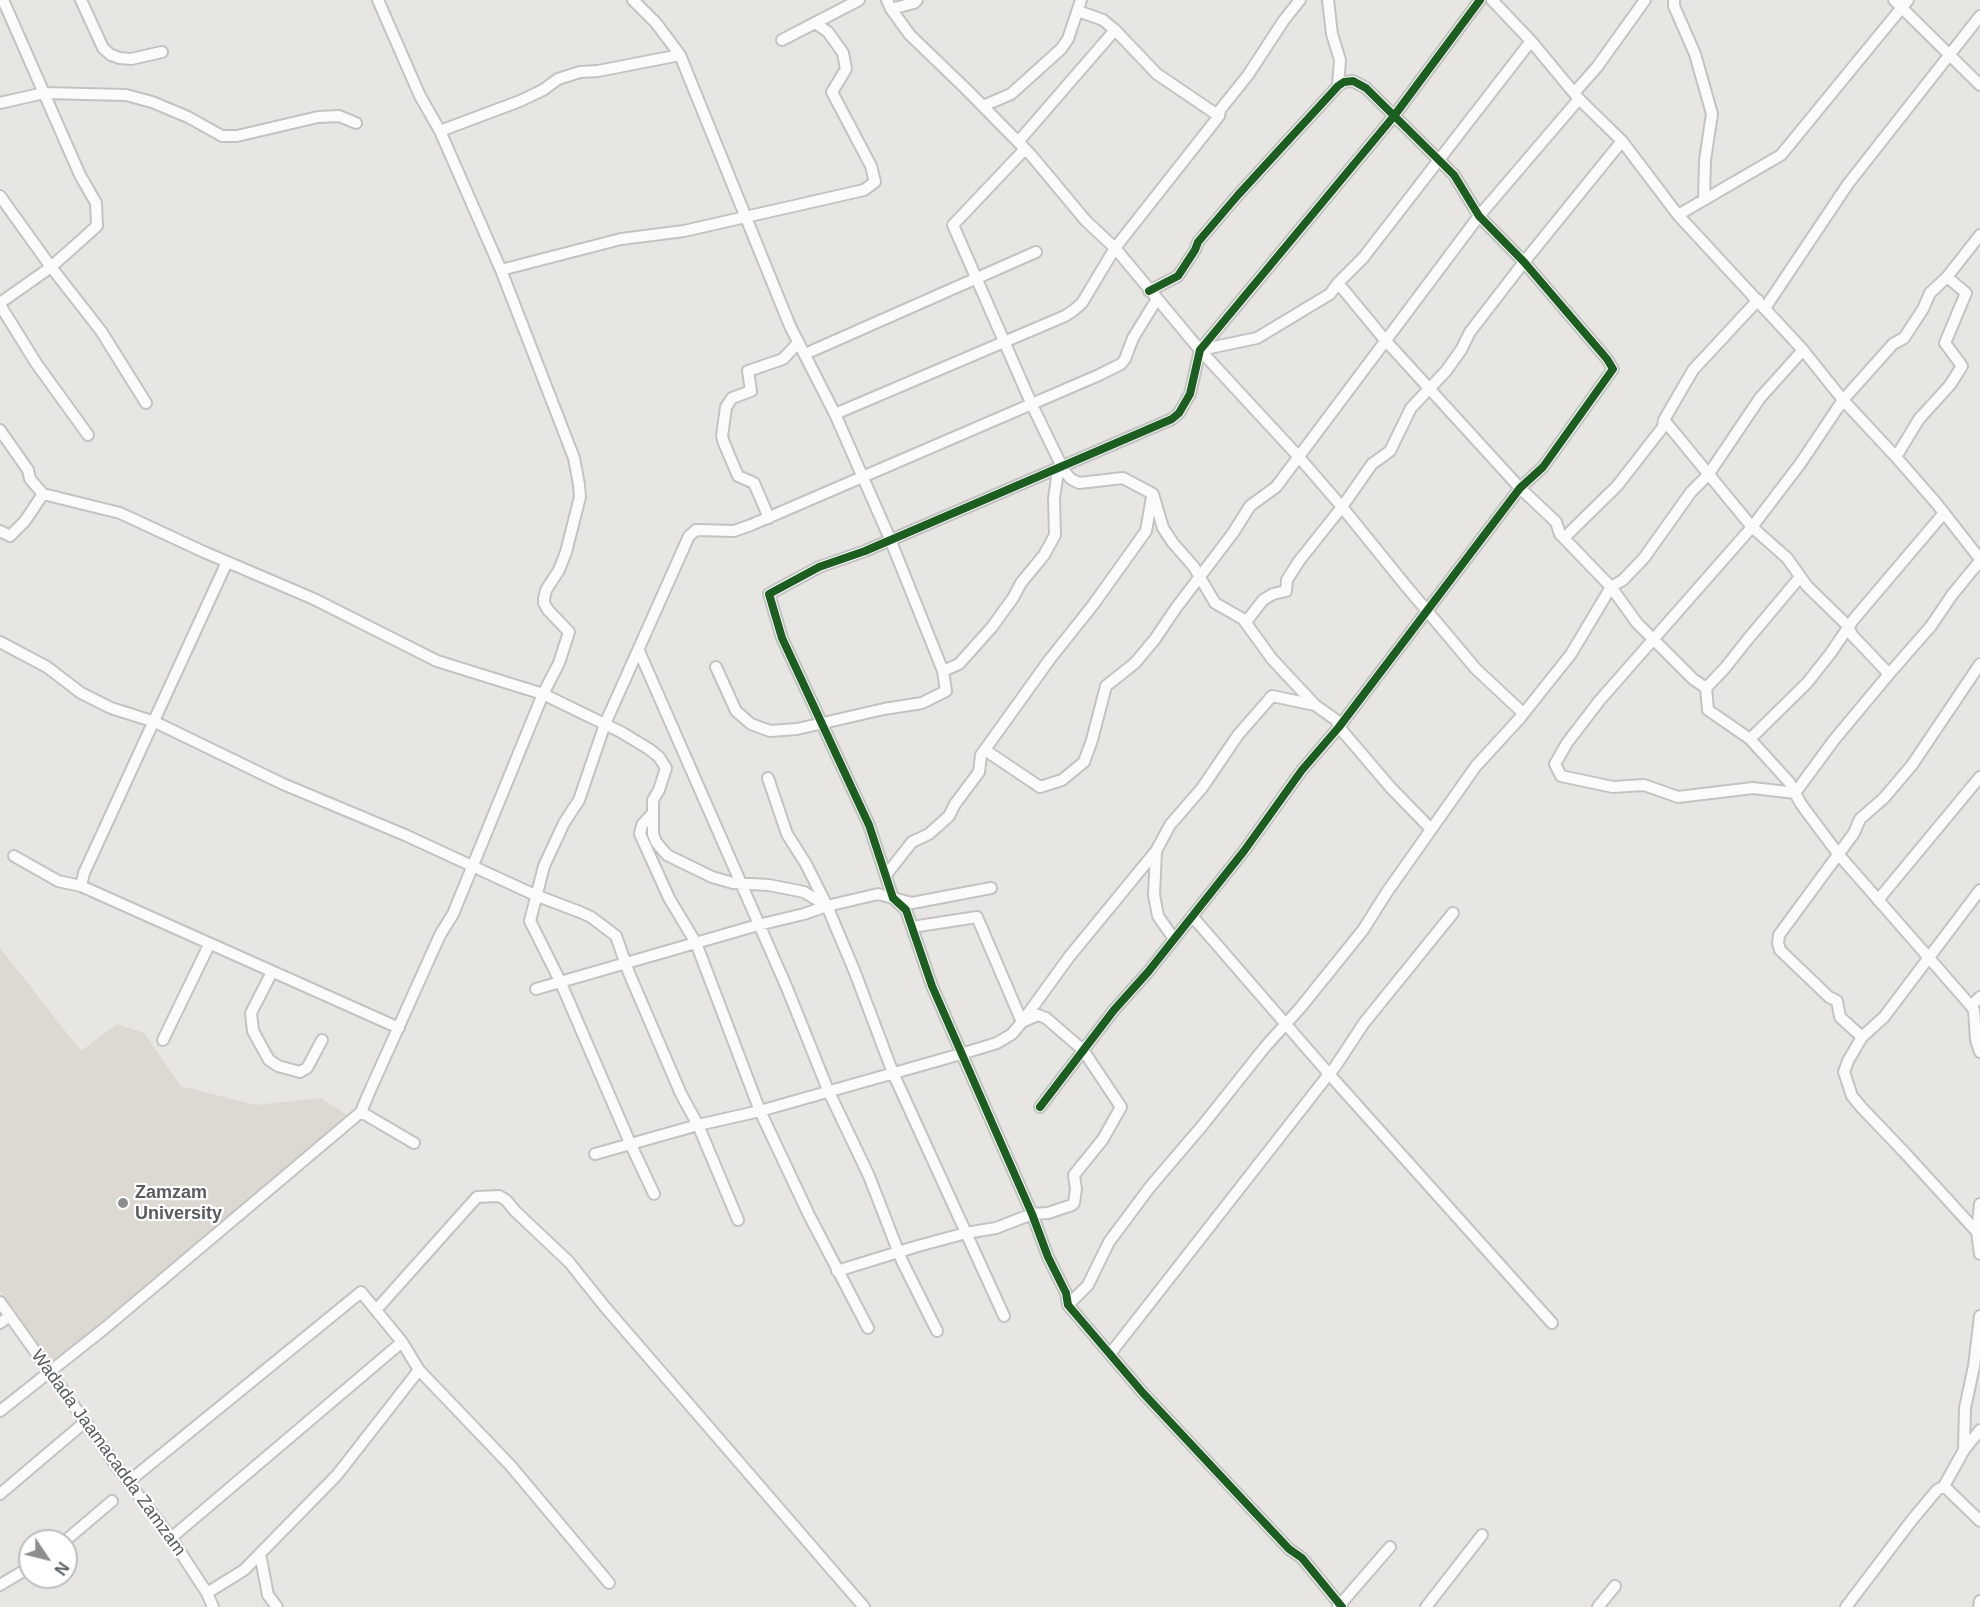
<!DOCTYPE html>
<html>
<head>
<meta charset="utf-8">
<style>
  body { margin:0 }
  #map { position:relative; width:1980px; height:1607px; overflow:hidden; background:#e8e6e3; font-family:Helvetica,sans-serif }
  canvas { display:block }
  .north { position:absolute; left:18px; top:1529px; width:60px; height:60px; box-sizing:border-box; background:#fff; border:2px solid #bdbebf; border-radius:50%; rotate:125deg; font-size:16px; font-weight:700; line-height:24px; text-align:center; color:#595d60 }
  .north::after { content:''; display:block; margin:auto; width:21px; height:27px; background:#8b8d8e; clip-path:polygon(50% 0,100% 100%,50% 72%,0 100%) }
</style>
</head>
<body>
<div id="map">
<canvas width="1980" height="1607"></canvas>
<div class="north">N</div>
</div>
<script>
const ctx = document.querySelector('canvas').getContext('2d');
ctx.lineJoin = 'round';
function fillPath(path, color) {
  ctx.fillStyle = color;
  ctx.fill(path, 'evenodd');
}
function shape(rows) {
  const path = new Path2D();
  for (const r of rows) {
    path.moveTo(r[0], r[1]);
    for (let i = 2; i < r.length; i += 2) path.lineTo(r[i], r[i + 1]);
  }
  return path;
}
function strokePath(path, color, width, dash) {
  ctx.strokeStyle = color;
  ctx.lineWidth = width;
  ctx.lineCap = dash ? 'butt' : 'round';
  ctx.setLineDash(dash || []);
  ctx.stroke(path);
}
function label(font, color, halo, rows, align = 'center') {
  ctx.font = font + ' Helvetica,sans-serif';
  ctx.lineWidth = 4.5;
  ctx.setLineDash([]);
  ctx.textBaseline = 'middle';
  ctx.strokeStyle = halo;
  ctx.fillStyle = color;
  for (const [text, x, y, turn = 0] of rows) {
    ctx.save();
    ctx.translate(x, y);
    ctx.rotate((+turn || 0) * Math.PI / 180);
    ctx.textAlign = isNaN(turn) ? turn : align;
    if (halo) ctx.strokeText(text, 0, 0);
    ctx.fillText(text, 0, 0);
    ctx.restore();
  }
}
fillPath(shape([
  [0,948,81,1051,117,1024,144,1033,181,1086,255,1105,321,1098,347,1115,55,1368,0,1291]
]), '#dcd8d2');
const street = shape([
  [81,0,103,48,111,55,120,58,131,59,162,52],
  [378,0,420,96,440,131,501,270,574,458,579,485,580,497,566,552,559,570,546,590,544,599,544,603,548,610,569,632,559,663,543,694,453,914,440,935,368,1095,361,1112,414,1143],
  [633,0,656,23,680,55,790,326,835,414,890,539,943,671,946,691,922,703,884,709,797,729,770,731,751,724,736,711,716,667],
  [887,0,891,9,910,35,966,89,1031,155,1086,221,1115,248,1200,350,1298,456,1342,507,1406,586,1476,669,1523,713],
  [1328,0,1332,34,1340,60,1338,86],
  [1492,0,1531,41,1579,99,1622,141,1678,215,1803,350,1843,400,1896,457,1937,504,1980,559],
  [1674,0,1674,6,1695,54,1712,114,1705,160,1704,200],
  [1894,0,1980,85],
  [891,9,914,3,917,0],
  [1078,11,1103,20,1115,30,1157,74,1219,116],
  [782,40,859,0],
  [1574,93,1597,67,1645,0],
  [0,103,44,93,126,95,152,102,188,117,222,136,237,136,318,117,339,116,356,123],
  [983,106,1011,94,1061,49,1068,39,1081,0],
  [440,131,520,101,543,90,558,79,580,72,598,71,680,55],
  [1018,142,1115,30],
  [1025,149,953,225,1032,405,1064,471,1071,479,1079,483,1123,478,1153,494,1163,528,1173,543,1194,567,1215,603,1243,619,1272,659,1315,705,1336,720,1339,727,1391,788,1431,829],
  [0,196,51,267,97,226,96,203,80,175,3,0],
  [1678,215,1781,155,1908,0],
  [1980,235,1947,277,1930,293,1923,309,1904,338,1893,344,1843,400,1800,464,1752,527,1600,700,1567,743,1555,764,1561,776,1613,787,1644,785,1678,797,1753,788,1795,793,1834,740,1889,674,1931,626,1952,595,1980,561],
  [501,270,621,239,684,231,864,190,875,182,871,166,832,92,846,69,843,53,828,32,815,23],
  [1338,283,1363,258,1531,41],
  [0,303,51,267,101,331,146,403],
  [0,305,36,363,88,435],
  [1765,308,1848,184,1980,16],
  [1200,350,1257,338,1330,294,1338,283,1385,340,1520,488,1556,522,1560,534,1611,587,1637,623,1693,679,1706,688,1708,710,1750,739,1789,782,1801,804,1839,855,1971,1006],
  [805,354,1036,252],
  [835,414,1065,316,1074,310,1082,303,1115,248,1219,116,1220,110,1248,75,1284,20,1300,0],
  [1664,420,1752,527,1787,558,1807,586,1848,626,1852,635,1889,674],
  [0,430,28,470,30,479,43,494,120,513,204,552,314,599,437,661,543,694,621,732,649,749,659,757,666,768,659,790,653,800,653,834,656,842,667,855,712,877,733,883,769,885,804,892,827,906,878,894,912,903,991,888],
  [1896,457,1919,419,1950,385,1962,366,1945,343,1966,293,1947,277],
  [769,518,754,483,738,476,724,443,722,436,726,407,732,398,751,391,748,371,783,359,796,345,798,341],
  [0,531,10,536,25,521,43,494],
  [1564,538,1617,486,1663,427,1664,420,1693,370,1758,300],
  [1246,622,1263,600,1273,594,1286,591,1287,580,1299,561,1342,507,1372,464,1390,451,1411,408,1446,371,1461,350,1470,332,1524,262,1622,141],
  [0,642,47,667,81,693,111,708,155,722,283,784,405,835,535,895,580,912,591,917,616,936,629,973,681,1094,698,1125,738,1220],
  [639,651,787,988,828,1090,869,1176,902,1261,937,1331],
  [943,671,959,664,992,627,1013,598,1021,583,1044,555,1055,535,1054,498,1057,478,1061,466],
  [1706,688,1725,668,1748,639,1800,577],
  [1750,739,1807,683,1830,654,1854,619,1944,513],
  [985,750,1040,787,1062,780,1084,762,1092,740,1106,686,1135,663,1155,639,1176,608,1233,533,1250,506,1276,487,1479,216,1579,99],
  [768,778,787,834,806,864,827,906,854,970,893,1073,1004,1316],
  [653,813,642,825,640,834,669,898,696,943,760,1111,809,1215,868,1328],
  [14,856,58,881,81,886,84,873,227,562],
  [886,875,912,842,929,834,949,816,955,804,979,772,981,755,1050,659,1093,605,1146,531,1152,497],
  [81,886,399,1028],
  [1878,900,1980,777],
  [1192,916,1329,1074,1335,1067,1364,1023,1453,913],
  [1174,939,1158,916,1154,895,1156,851,1170,825,1202,788,1238,735,1272,696,1315,705],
  [272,972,251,1013,253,1031,269,1060,278,1066,300,1072,307,1068,322,1040],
  [536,989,758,925,804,914,827,906],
  [1980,997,1971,1006,1974,1010,1976,1040,1980,1052],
  [1862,1037,1840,1017,1837,1001,1829,997,1780,950,1778,943,1779,935,1854,833,1860,819,1884,798,1912,765,1980,664],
  [163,1040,209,945],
  [1040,1107,1114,1010,1148,972,1244,851,1302,770,1339,727,1520,488,1543,467,1613,369,1607,359,1524,262,1479,216,1454,175,1366,88,1353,81,1344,82,1338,86,1238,195,1198,242,1195,250,1178,276,1149,291],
  [595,1154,698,1125,760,1111,961,1054,997,1043,1012,1034,1022,1022,977,917,912,927],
  [654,1194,630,1143,560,981,530,921,544,866,564,823,579,800,605,724,689,536,696,530,734,531,751,525,1099,375,1121,364,1125,359,1133,338,1157,299],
  [1980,1204,1977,1232,1980,1254],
  [1977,1232,1905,1153,1862,1108,1852,1096,1844,1072,1848,1061,1862,1037,1884,1017,1980,890],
  [837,1271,918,1246,966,1233,996,1228,1032,1214,1048,1213,1072,1205,1074,1203,1076,1189,1074,1175,1103,1139,1121,1107,1083,1050,1046,1018,1038,1015,1022,1022,1069,957,1156,851],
  [0,1302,118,1468,171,1538,207,1593,213,1607],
  [1068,1305,1088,1285,1109,1242,1150,1187,1202,1126,1265,1047,1301,1007,1363,930,1387,892,1476,766,1520,718,1571,654,1611,587,1623,580,1644,558,1691,492,1708,475,1760,398,1803,350],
  [376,1310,477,1197,499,1196,506,1200,515,1211,569,1262,605,1307,864,1607],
  [0,1323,10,1316],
  [1110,1354,1329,1074,1552,1323],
  [0,1411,105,1328,361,1112],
  [1964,1450,1980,1430],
  [128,1482,361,1292,402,1342,419,1370,510,1465,609,1583],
  [1944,1486,1980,1521],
  [0,1494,85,1422],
  [171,1538,402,1342],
  [65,1541,112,1501],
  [260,1554,268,1595,277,1607],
  [0,1585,30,1567],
  [207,1593,244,1570,337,1475,419,1370],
  [1338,1607,1390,1547],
  [1342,1607,1302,1558,1289,1549,1143,1393,1068,1305,1066,1293,1048,1257,1032,1214,932,986,906,910,893,898,869,825,782,638,769,594,819,567,865,551,1172,419,1179,413,1190,394,1200,350,1394,116,1480,0],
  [1426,1607,1482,1535],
  [1598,1607,1615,1586],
  [1846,1607,1912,1520,1937,1490,1944,1486,1964,1450,1965,1408,1974,1366,1980,1316],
  [1979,1607,1980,1601]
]);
strokePath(street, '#c4c3c4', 14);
strokePath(street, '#fcfbfb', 10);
strokePath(shape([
  [1040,1107,1114,1010,1148,972,1244,851,1302,770,1339,727,1520,488,1543,467,1613,369,1607,359,1524,262,1479,216,1454,175,1366,88,1353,81,1344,82,1338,86,1238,195,1198,242,1195,250,1178,276,1149,291],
  [1342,1607,1302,1558,1289,1549,1143,1393,1068,1305,1066,1293,1048,1257,1032,1214,932,986,906,910,893,898,869,825,782,638,769,594,819,567,865,551,1172,419,1179,413,1190,394,1200,350,1394,116,1480,0]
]), '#1b5e20', 8);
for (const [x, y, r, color] of [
  [123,1203,6,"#8b8d8e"]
]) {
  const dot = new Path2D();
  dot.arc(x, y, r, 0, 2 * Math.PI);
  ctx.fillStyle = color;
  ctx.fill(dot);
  strokePath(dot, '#fff', 2);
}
label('bold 18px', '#595d60', '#fff', [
  ["Zamzam",135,1193],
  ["University",135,1214]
], 'left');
label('18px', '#595d60', '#fff', [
  ["Wadada Jaamacadda Zamzam",108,1453,54]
]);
</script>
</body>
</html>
